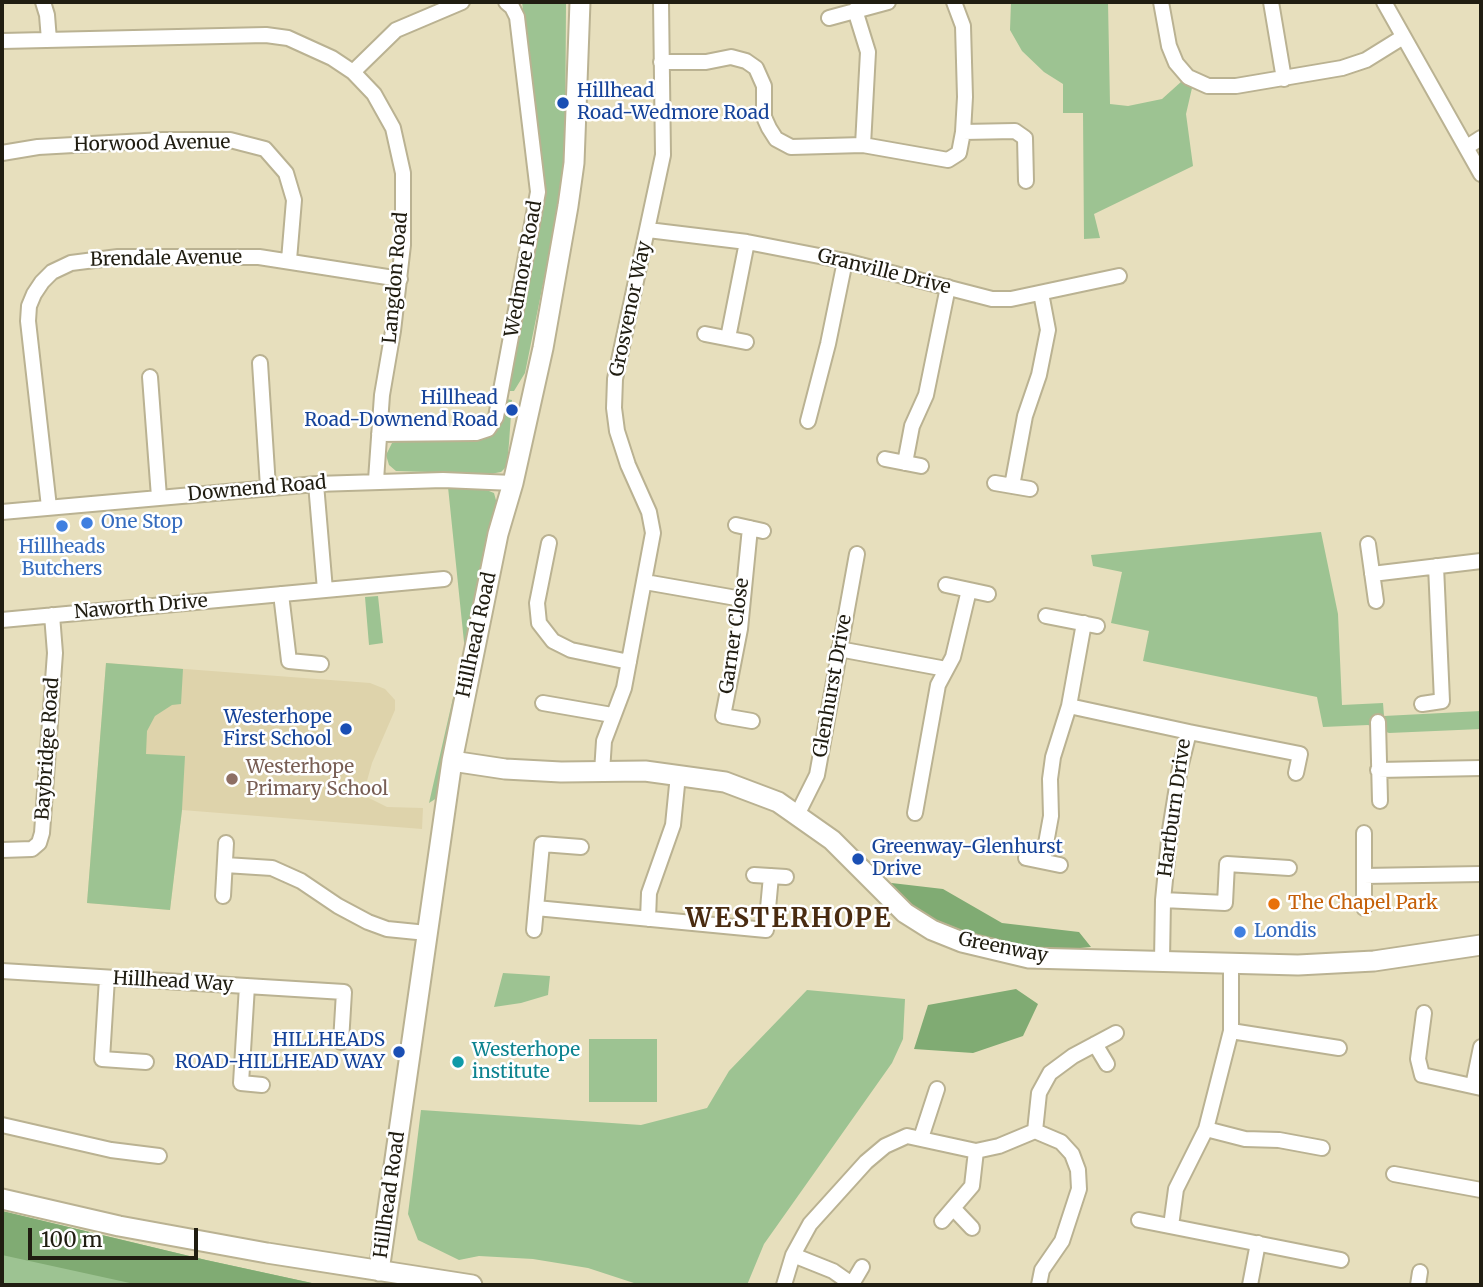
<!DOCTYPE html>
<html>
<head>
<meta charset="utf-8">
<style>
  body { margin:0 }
  #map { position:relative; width:1483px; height:1287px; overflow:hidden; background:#e7dfbd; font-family:Merriweather,serif }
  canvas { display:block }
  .frame { position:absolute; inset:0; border:4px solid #201d11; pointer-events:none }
  .scale { position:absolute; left:28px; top:1228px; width:170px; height:32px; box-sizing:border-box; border:4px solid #201d11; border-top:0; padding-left:9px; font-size:21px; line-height:24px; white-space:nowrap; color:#201d11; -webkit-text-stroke:5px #fff; paint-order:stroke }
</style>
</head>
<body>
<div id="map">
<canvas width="1483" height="1287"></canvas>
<div class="frame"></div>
<div class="scale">100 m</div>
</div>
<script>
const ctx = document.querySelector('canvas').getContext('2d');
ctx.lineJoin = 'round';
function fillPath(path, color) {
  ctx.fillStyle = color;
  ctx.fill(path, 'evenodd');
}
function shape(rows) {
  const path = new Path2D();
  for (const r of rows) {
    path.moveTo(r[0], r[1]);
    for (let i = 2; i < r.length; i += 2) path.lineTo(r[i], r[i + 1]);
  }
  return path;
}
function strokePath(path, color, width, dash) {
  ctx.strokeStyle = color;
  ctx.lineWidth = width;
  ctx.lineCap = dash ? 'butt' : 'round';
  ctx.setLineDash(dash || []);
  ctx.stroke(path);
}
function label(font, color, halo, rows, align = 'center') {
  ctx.font = font + ' Merriweather,serif';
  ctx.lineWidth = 5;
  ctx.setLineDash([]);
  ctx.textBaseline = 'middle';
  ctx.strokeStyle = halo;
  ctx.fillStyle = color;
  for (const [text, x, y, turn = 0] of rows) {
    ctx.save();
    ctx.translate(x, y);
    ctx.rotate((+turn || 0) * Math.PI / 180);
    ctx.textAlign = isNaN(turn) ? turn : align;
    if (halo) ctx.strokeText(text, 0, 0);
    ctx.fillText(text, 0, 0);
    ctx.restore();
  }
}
fillPath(shape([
  [106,663,370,683,385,689,395,700,395,710,372,763,363,795,387,807,423,808,422,829,182,810,170,910,87,903]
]), '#ded3ab');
fillPath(shape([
  [522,2,566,2,565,163,558,210,525,373,514,391,507,391,543,209,542,169],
  [1011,2,1108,2,1110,104,1128,106,1162,99,1182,81,1192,88,1186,114,1193,166,1094,214,1100,238,1084,239,1083,113,1063,113,1063,84,1044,72,1022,51,1010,30],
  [506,399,512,400,509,443,507,466,501,472,490,474,396,471,389,465,386,455,392,443,407,438,490,436,499,427],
  [448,487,484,489,494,493,497,504,469,652,464,642],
  [1321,532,1338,614,1342,705,1383,703,1384,716,1481,711,1481,729,1389,733,1368,725,1323,727,1317,697,1143,661,1149,631,1111,623,1122,572,1093,566,1091,555],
  [378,596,383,643,369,645,365,597],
  [106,663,183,669,181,704,172,705,155,716,147,731,146,754,185,756,182,810,170,910,87,903],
  [461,663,465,672,443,794,429,803],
  [503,973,550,976,548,995,521,1003,494,1007],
  [807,990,905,999,903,1039,892,1063,764,1244,747,1285,640,1285,588,1268,533,1259,479,1256,459,1260,418,1240,408,1214,421,1110,641,1125,707,1108,729,1071],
  [589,1039,657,1039,657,1102,589,1102],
  [2,1211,206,1260,321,1285,2,1285]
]), '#9dc392');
fillPath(shape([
  [883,882,943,889,1002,923,1079,932,1091,947,1037,952,974,939,929,921],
  [1016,989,1038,1004,1023,1036,973,1053,914,1049,928,1005],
  [2,1211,206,1260,321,1285,139,1285,2,1255]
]), '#80ab73');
const street = shape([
  [43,2,47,15,49,40],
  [1161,2,1169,46,1176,63,1188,77,1208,86,1236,86,1342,68,1366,60,1403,37],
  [1271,2,1284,79],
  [1384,2,1481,174],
  [855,10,868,52,863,145],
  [829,18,888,2],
  [2,41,266,35,288,38,332,58,353,72,374,94,393,128,403,173,403,245,393,331,382,395,376,480],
  [661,62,706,62,731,57,746,61,756,68,764,86,764,117,769,128,776,139,791,147,863,145,948,160,959,153,963,132,965,97,963,26,954,2],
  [353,72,396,30,462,2],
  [963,132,1015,131,1025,138,1026,181],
  [1467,147,1481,138],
  [2,153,38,147,163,140,230,140,265,149,286,173,294,200,289,260],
  [648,230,747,242,845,261,992,299,1011,299,1119,276],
  [705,334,746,342],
  [728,338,747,242],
  [260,363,268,487],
  [150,377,159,497],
  [808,421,828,344,845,261],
  [379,434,476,433,488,429,496,417,538,192,517,17,512,7,506,2],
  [885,459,921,466],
  [905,463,912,426,926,395,948,287],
  [995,483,1030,489],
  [316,484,325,590],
  [1012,486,1025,416,1039,375,1048,330,1041,293],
  [49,507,28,321,29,306,34,294,42,282,52,272,71,263,118,257,259,257,400,279],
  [2,512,316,484,443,480,513,483],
  [736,525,763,531],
  [750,528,740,629,723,716,752,721],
  [549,543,537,603,539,623,553,641,571,650,629,662],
  [1368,544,1376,601],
  [1372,574,1481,561],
  [645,582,742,599],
  [946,585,988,594],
  [281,594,289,661,321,664],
  [1046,616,1097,626],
  [2,620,444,579],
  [839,649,946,669],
  [543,703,612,715],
  [1422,704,1442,701,1436,566],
  [1069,706,1189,732,1180,768,1170,830,1163,900,1162,961],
  [1378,722,1380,801],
  [1189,732,1300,754,1296,773],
  [1378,770,1481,768],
  [602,772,604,741,624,688,653,533,649,512,628,465,617,431,614,408,615,379,663,155,661,2],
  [915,813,938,685,953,657,969,590],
  [797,815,817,775,857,554],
  [1364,833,1364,908],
  [581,847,542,844,536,908,766,930,771,876],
  [2,850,32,849,39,843,42,833,55,653,52,615],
  [1026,858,1060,865],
  [1043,860,1051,816,1050,779,1053,757,1069,706,1084,623],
  [225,865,272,868,301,881,338,906,368,922,387,929,427,933],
  [754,875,786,877],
  [1364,876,1481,874],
  [223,896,226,843],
  [1163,900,1225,903,1227,864,1289,868],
  [648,919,649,893,673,825,678,775],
  [534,930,536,908],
  [2,971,344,992,341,1042],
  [107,978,102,1059,146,1062],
  [247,986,241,1083,262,1085],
  [1424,1013,1418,1059,1422,1075,1481,1088],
  [1231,1031,1339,1048],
  [1095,1044,1107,1064],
  [1473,1086,1481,1047],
  [2,1125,111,1150,159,1156],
  [1206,1129,1245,1139,1279,1140,1322,1148],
  [1035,1131,1039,1093,1050,1073,1073,1056,1116,1033],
  [921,1138,937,1089],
  [1394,1174,1481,1190],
  [953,1208,972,1228],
  [1139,1220,1341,1260],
  [942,1221,972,1186,976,1151],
  [1171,1226,1176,1189,1206,1129,1231,1031,1231,963],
  [793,1255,833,1271,853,1285],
  [852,1284,862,1267],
  [784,1285,793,1255,810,1224,866,1162,885,1146,907,1136,976,1151,999,1146,1035,1131,1061,1142,1072,1154,1078,1170,1079,1189,1062,1241,1042,1270,1039,1285],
  [1250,1285,1258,1243],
  [1418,1285,1420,1272]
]);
const secondary = shape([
  [452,761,505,769,561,772,645,771,725,782,778,802,832,840,905,913,932,930,962,942,1029,958,1298,965,1374,961,1481,945],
  [2,1199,119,1226,267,1253,472,1285],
  [379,1271,452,761,498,534,513,483,543,348,568,206,574,163,580,2]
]);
strokePath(street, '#bab292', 18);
strokePath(secondary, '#bab292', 23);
strokePath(street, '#fff', 14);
strokePath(secondary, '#fff', 19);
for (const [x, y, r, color] of [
  [563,103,7,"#1a4fb4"],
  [512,410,7,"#1a4fb4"],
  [87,523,7,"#3f7fe0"],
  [62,526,7,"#3f7fe0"],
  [346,729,7,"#1a4fb4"],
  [232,779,7,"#8d6e63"],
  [858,859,7,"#1a4fb4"],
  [1274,904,7,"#e8710a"],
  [1240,932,7,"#3f7fe0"],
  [399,1052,7,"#1a4fb4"],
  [458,1062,7,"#0f9aa8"]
]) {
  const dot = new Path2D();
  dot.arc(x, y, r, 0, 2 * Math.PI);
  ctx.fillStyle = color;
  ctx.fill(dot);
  strokePath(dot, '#fff', 2.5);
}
label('19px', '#164399', '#fff', [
  ["Hillhead",577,92,"left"],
  ["Road-Wedmore Road",577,114,"left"],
  ["Hillhead",498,399],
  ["Road-Downend Road",498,421],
  ["Westerhope",332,718],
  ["First School",332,740],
  ["Greenway-Glenhurst",872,848,"left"],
  ["Drive",872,870,"left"],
  ["HILLHEADS",385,1041],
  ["ROAD-HILLHEAD WAY",385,1063]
], 'right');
label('19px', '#201d11', '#fff', [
  ["Horwood Avenue",152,144,-1],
  ["Brendale Avenue",166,259,-1],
  ["Wedmore Road",524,269,-80],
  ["Granville Drive",884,272,14],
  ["Langdon Road",396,278,-85],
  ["Grosvenor Way",631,309,-78],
  ["Downend Road",257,489,-5],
  ["Naworth Drive",141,607,-5],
  ["Hillhead Road",477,635,-78],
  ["Garner Close",735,636,-82],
  ["Glenhurst Drive",833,686,-80],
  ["Baybridge Road",48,749,-86],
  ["Hartburn Drive",1175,808,-82],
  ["Greenway",1003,948,11],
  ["Hillhead Way",173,982,3],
  ["Hillhead Road",390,1195,-82]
]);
label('19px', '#366cbe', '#fff', [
  ["One Stop",101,523],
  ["Hillheads",62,548,"center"],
  ["Butchers",62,570,"center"],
  ["Londis",1254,932]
], 'left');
label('19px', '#785e54', '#fff', [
  ["Westerhope",246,768],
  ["Primary School",246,790]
], 'left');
label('19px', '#c56008', '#fff', [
  ["The Chapel Park",1288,904]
], 'left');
label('19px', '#0d838f', '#fff', [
  ["Westerhope",472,1051],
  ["institute",472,1073]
], 'left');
ctx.letterSpacing = '2px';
label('bold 26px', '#492b10', '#fff', [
  ["WESTERHOPE",789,920]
]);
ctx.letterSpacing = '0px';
</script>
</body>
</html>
